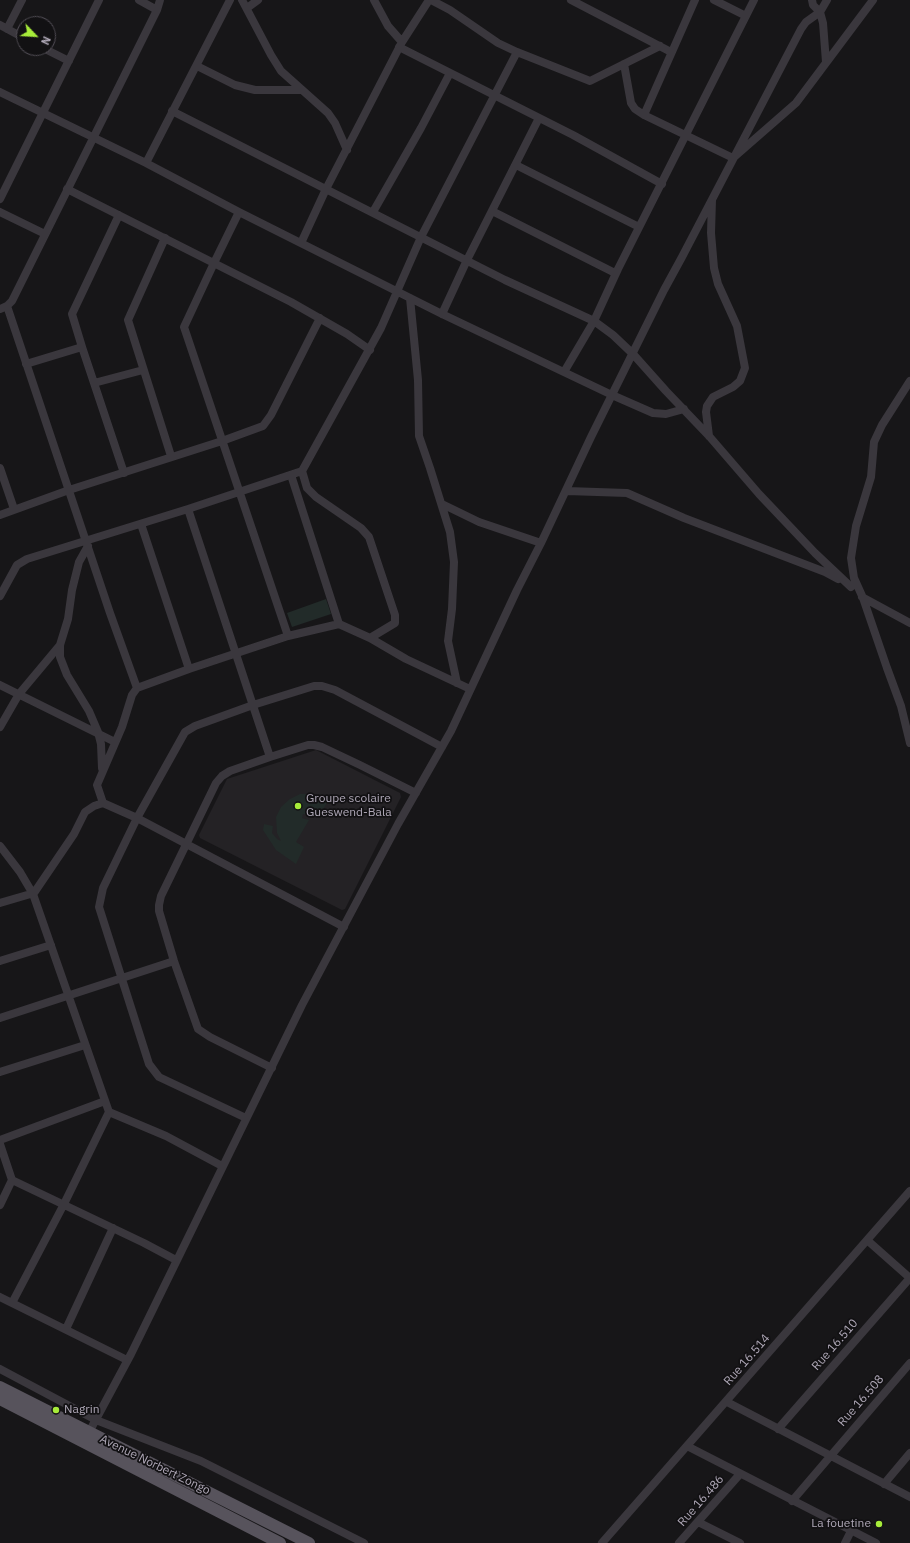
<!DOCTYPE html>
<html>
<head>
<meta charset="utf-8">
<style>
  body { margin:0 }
  #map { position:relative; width:910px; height:1543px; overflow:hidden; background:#171618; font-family:"IBM Plex Sans",sans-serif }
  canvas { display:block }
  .north { position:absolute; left:16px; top:16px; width:40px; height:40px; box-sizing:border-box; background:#121113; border:1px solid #514d55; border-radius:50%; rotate:115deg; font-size:11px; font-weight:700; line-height:16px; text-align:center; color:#afa8b7 }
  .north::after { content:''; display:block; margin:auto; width:14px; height:18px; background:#a7ec3a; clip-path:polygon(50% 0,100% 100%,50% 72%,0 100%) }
</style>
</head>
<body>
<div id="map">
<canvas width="910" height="1543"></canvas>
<div class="north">N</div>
</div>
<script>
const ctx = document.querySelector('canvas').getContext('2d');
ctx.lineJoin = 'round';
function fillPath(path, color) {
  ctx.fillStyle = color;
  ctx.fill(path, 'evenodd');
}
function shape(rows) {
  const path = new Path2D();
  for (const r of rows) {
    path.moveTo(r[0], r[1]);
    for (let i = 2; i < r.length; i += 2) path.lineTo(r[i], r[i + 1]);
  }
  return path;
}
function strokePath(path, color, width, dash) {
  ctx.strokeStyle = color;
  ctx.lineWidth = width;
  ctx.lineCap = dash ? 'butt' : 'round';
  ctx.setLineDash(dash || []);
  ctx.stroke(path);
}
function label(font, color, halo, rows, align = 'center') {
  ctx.font = font + ' "IBM Plex Sans",sans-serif';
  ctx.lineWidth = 3.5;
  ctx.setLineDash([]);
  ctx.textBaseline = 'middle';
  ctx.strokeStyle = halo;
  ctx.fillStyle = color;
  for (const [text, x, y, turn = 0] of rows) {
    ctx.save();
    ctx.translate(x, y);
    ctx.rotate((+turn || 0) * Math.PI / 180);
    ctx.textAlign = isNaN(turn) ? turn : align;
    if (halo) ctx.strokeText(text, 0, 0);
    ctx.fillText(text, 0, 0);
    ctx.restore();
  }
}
fillPath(shape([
  [316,750,400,793,401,797,345,909,342,910,200,838,199,835,227,779]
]), '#242225');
fillPath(shape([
  [326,599,331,614,292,627,287,613],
  [300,794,310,794,319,796,328,801,322,811,313,816,303,814,302,818,309,820,296,842,304,847,296,864,276,850,263,830,264,824,273,826,272,833,277,839,281,841,277,833,276,817,281,807,290,799]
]), '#222b29');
strokePath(shape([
  [139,0,157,10],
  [242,0,271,55,281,71,328,113,335,123,347,150],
  [374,0,388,26,402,42],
  [431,0,450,10,498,43,517,52,590,81,660,46],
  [571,0,671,52],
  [714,0,746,16],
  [812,0,813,5,820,12,823,23,826,62],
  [247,8,258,0],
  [0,25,24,38],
  [7,29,22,0],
  [399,47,573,135,662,184],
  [43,48,69,61],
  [624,64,631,103,635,109,644,115,733,158,796,103,873,0],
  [197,66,235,85,255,90,302,90],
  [0,92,146,163,239,212,442,314,612,395,653,413,666,414,684,409],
  [172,111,505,280,594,321,613,335,633,354,666,391,709,436,759,494,815,553,851,587],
  [644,115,695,0],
  [146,163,230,0],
  [516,165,639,227],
  [67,189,291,302,347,334,370,350],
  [0,199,99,0],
  [492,211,615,273],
  [0,212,45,234],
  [239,212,214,263,184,327,288,636],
  [373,212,421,128,450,73],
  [119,215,72,314,82,347,124,473],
  [165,238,128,320,171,456],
  [301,243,326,189,402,42,429,0],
  [410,298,418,380,419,436,430,468,450,532,454,562,452,609,448,641,457,683],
  [7,306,110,613,137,688],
  [0,309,7,306,12,301,157,10,160,0],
  [442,314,467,260,539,118],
  [26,364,82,347],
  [564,372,594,321,618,269,754,0],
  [910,381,882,425,874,442,871,477,856,526,851,558,854,578,863,598,887,668,901,706,910,743],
  [94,383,143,370],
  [709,436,706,412,707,406,713,397,733,387,740,381,745,368,737,326,718,284,714,268,711,233,712,200],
  [0,468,14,509],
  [291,475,339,624],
  [567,491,627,493,684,518,825,572,838,579],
  [442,504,479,522,541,543],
  [188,509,270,757],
  [0,515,69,490,222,441,263,426,271,415,320,318],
  [141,524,189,669],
  [88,546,79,562,72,590,68,619,60,645,60,657,67,675,89,711,98,732,101,744,102,768],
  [0,596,17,565,27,559,188,509,302,471],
  [862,597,910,623],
  [370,638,395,623,395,615,369,537,361,528,316,497,307,488,302,471,381,328,421,237,517,52],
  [0,685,115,742],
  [0,727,19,694,60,645],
  [103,803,97,785,122,727,132,695,137,688,189,669,288,636,339,624,370,638,406,659,470,689],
  [0,846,20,872,33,894,109,1112,64,1204,12,1303],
  [0,903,34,893,74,834,85,812,94,806,103,803,137,818,344,927],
  [0,961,51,945],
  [0,1018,174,961],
  [272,1068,210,1037,198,1029,174,961,159,911,159,905,161,896,216,783,222,776,230,771,270,757,308,745,314,745,322,747,360,765,416,793],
  [0,1072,85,1045],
  [109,1112,166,1136,222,1166],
  [246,1118,159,1077,149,1064,99,907,103,888,137,818,185,732,195,726,253,705,314,686,322,686,335,690,442,747],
  [0,1140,105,1101],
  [0,1144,12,1180,144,1243,176,1260],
  [0,1205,12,1180],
  [867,1240,910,1278],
  [0,1297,127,1360],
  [66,1329,113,1228],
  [0,1369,96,1420,201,1461,364,1543],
  [727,1402,910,1497],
  [778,1429,910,1278],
  [87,1436,131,1354,302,1005,398,824,451,731,517,590,541,543,591,437,664,290,682,257,801,29,806,22,820,12,827,0],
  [687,1446,876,1543],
  [884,1484,910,1453],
  [792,1501,910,1363],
  [698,1522,740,1543],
  [602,1543,910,1191],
  [679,1543,740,1474],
  [845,1543,851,1531]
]), '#3a373d', 8);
strokePath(shape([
  [0,1387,309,1543],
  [0,1399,280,1543]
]), '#57535c', 12);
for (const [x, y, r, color] of [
  [298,806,4,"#a7ec3a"],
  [56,1410,4,"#a7ec3a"],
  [879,1524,4,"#a7ec3a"]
]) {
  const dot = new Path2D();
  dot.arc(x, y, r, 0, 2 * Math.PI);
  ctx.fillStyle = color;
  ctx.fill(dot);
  strokePath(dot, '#121113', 1.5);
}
label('12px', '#afa8b7', '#121113', [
  ["Groupe scolaire",306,799],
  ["Gueswend-Bala",306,813],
  ["Nagrin",64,1410],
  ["La fouetine",871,1524,"right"]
], 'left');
label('12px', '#afa8b7', '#121113', [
  ["Rue 16.510",835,1345,-49],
  ["Rue 16.514",747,1360,-49],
  ["Rue 16.508",861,1401,-49],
  ["Avenue Norbert Zongo",155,1465,26],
  ["Rue 16.486",701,1501,-49]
]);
</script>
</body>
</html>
